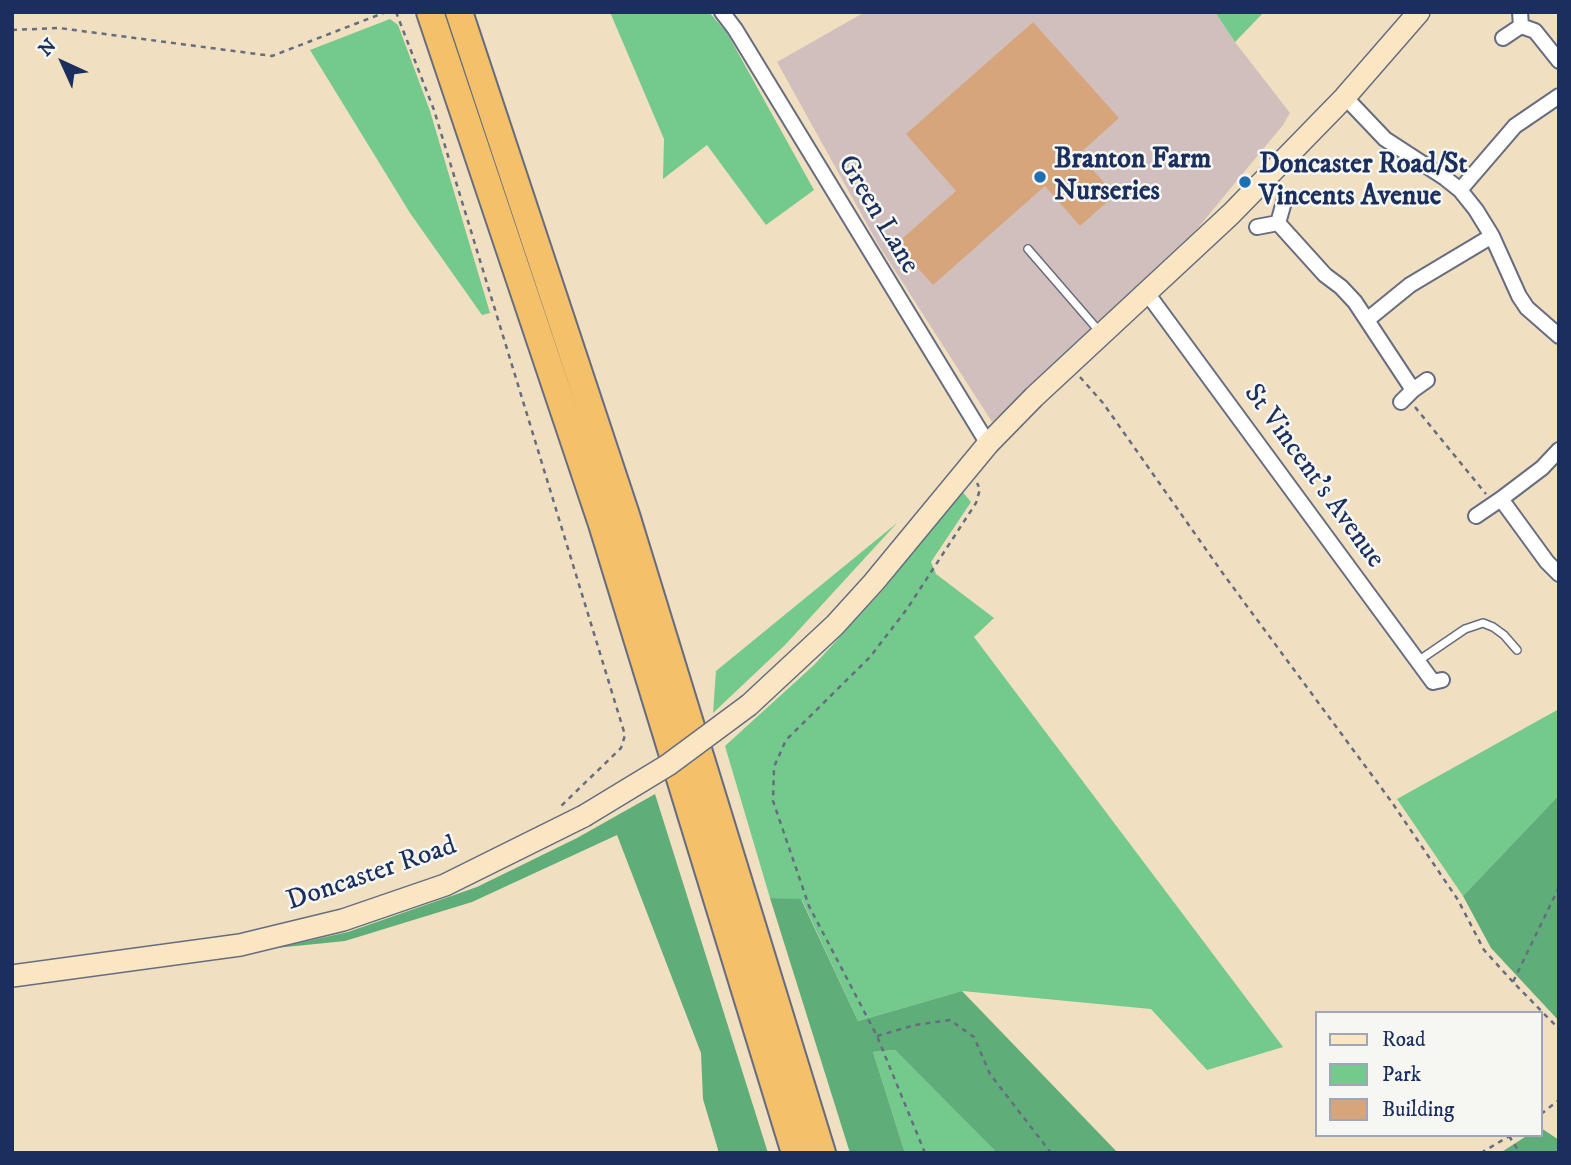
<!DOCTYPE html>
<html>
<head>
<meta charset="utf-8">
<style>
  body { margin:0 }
  #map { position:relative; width:1571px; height:1165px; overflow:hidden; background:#f0dfc0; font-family:"IM FELL DW Pica",serif }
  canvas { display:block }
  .frame { position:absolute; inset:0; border:14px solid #1b2f5e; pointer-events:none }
  .legend { position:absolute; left:1315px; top:1011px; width:228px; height:126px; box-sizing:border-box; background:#f6f6f2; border:2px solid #9ea6b7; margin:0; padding:9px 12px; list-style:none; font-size:21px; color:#1b2f5e }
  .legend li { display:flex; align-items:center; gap:14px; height:35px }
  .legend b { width:35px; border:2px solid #9ea6b7 }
  .north { position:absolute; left:28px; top:28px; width:70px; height:70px; -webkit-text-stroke:5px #f6f6f2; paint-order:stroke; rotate:315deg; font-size:19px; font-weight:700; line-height:28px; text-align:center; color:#1b2f5e }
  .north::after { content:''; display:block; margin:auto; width:24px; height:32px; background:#1b2f5e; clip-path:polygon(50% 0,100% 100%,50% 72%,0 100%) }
</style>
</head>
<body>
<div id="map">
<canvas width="1571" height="1165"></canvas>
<div class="frame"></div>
<ul class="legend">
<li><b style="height:9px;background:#fbe6c3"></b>Road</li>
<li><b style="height:19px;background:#74c98d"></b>Park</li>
<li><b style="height:19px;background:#d7a57c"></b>Building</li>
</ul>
<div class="north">N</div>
</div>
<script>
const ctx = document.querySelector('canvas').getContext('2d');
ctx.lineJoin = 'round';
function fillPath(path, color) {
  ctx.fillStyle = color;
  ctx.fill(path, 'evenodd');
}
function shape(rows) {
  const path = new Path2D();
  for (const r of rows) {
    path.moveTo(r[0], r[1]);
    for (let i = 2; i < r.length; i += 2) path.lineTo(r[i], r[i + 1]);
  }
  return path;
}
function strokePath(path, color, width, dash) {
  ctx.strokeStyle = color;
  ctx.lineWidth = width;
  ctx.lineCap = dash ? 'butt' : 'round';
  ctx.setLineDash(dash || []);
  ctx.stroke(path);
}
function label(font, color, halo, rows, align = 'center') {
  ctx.font = font + ' "IM FELL DW Pica",serif';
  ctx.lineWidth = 5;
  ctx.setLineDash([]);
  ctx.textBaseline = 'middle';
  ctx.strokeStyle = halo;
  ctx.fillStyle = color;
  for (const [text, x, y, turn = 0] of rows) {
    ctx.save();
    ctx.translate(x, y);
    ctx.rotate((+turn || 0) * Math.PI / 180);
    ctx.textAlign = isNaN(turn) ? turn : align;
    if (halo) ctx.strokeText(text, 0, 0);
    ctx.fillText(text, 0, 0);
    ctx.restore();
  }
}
fillPath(shape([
  [865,12,1215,12,1235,42,1290,113,1283,125,1197,229,992,422,878,244,777,62]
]), '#d1bfbe');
fillPath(shape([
  [610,12,709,12,727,33,814,190,766,225,707,145,663,179,664,139],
  [1215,12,1264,12,1235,42],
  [390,19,398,25,430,111,490,313,482,315,410,213,310,50],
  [961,490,971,502,931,562,936,574,994,618,974,637,1283,1047,1207,1070,1151,1009,962,991,858,1021,802,900,770,898,725,746,814,665,884,589],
  [897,523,785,645,713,713,716,671],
  [1559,709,1559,795,1463,896,1397,799],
  [895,1050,997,1153,905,1153,873,1052]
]), '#74c98d');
fillPath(shape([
  [655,794,768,1153,719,1153,703,1099,701,1053,617,835,472,902,345,941,276,948,348,932,477,887,577,838],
  [1559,795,1559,1021,1491,948,1463,896],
  [770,898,801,899,858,1021,962,991,1118,1153,997,1153,895,1050,873,1052,905,1153,850,1153],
  [1541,1128,1559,1140,1559,1153,1500,1153,1528,1135,1541,1135]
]), '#5fad78');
fillPath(shape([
  [1033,22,1119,118,1079,154,1115,195,1080,226,1045,186,933,285,896,244,956,191,906,134]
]), '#d7a57c');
const lane = shape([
  [1028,249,1099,331],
  [1418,661,1465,629,1483,623,1493,627,1504,635,1517,650]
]);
const street = shape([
  [722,12,735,29,988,444],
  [1520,12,1521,26,1535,31,1559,61],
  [1503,38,1521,26],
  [1345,97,1385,139,1445,178,1460,190,1476,210,1492,236,1519,296,1527,308,1559,336],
  [1460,190,1515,126,1559,96],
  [1284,202,1278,223,1325,275,1341,287,1355,302,1413,390,1427,380],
  [1257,227,1278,223],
  [1147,293,1433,682,1442,680],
  [1367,320,1410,285,1492,236],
  [1401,402,1413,390],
  [1559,450,1542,468,1501,499,1547,562,1559,574],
  [1476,516,1501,499]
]);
const secondary = shape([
  [749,705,835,625,874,582,988,444,1034,397,1231,214,1345,97,1419,12],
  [12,976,240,945,343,920,445,885,584,816]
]);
const highway = shape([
  [430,12,602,524,795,1153],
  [459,12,626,515,822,1153]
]);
strokePath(lane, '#666d80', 10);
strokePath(street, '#666d80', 18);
strokePath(secondary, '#666d80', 24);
strokePath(highway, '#666d80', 30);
strokePath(shape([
  [396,12,434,110,625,735,621,748,559,808],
  [12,30,59,28,272,56,386,12],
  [1080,377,1103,403,1224,575,1391,801,1458,900,1484,950,1513,982],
  [1415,407,1486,494],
  [1559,887,1513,982,1559,1029],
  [877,1036,915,1025,950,1020,974,1037,990,1074,1051,1153],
  [1541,1114,1559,1100],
  [1509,1136,1520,1153],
  [925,1153,877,1036,809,906,773,801,774,767,786,740,870,657,907,609,976,503,980,489,977,483],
  [1481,1153,1511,1135]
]), '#666d80', 2.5, [5, 5]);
strokePath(lane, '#fff', 7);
strokePath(street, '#fff', 14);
strokePath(secondary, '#fbe6c3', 21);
strokePath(highway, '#f4c16a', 26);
const secondaryBridge = shape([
  [584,816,668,765,749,705]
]);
strokePath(secondaryBridge, '#666d80', 24, []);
strokePath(secondaryBridge, '#fbe6c3', 21);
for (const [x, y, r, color] of [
  [1040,177,7,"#1f6fb2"],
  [1245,182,7,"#1f6fb2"]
]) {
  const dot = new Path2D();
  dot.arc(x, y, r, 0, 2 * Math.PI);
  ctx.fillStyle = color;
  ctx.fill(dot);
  strokePath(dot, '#f6f6f2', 2.5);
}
label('bold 28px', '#1b2f5e', '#f6f6f2', [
  ["Branton Farm",1054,161],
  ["Nurseries",1054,193],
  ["Doncaster Road/St",1259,166],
  ["Vincents Avenue",1259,198]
], 'left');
label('28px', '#1b2f5e', '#f6f6f2', [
  ["Green Lane",877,215,59],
  ["St Vincent's Avenue",1313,477,54],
  ["Doncaster Road",372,875,-19]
]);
</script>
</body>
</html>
